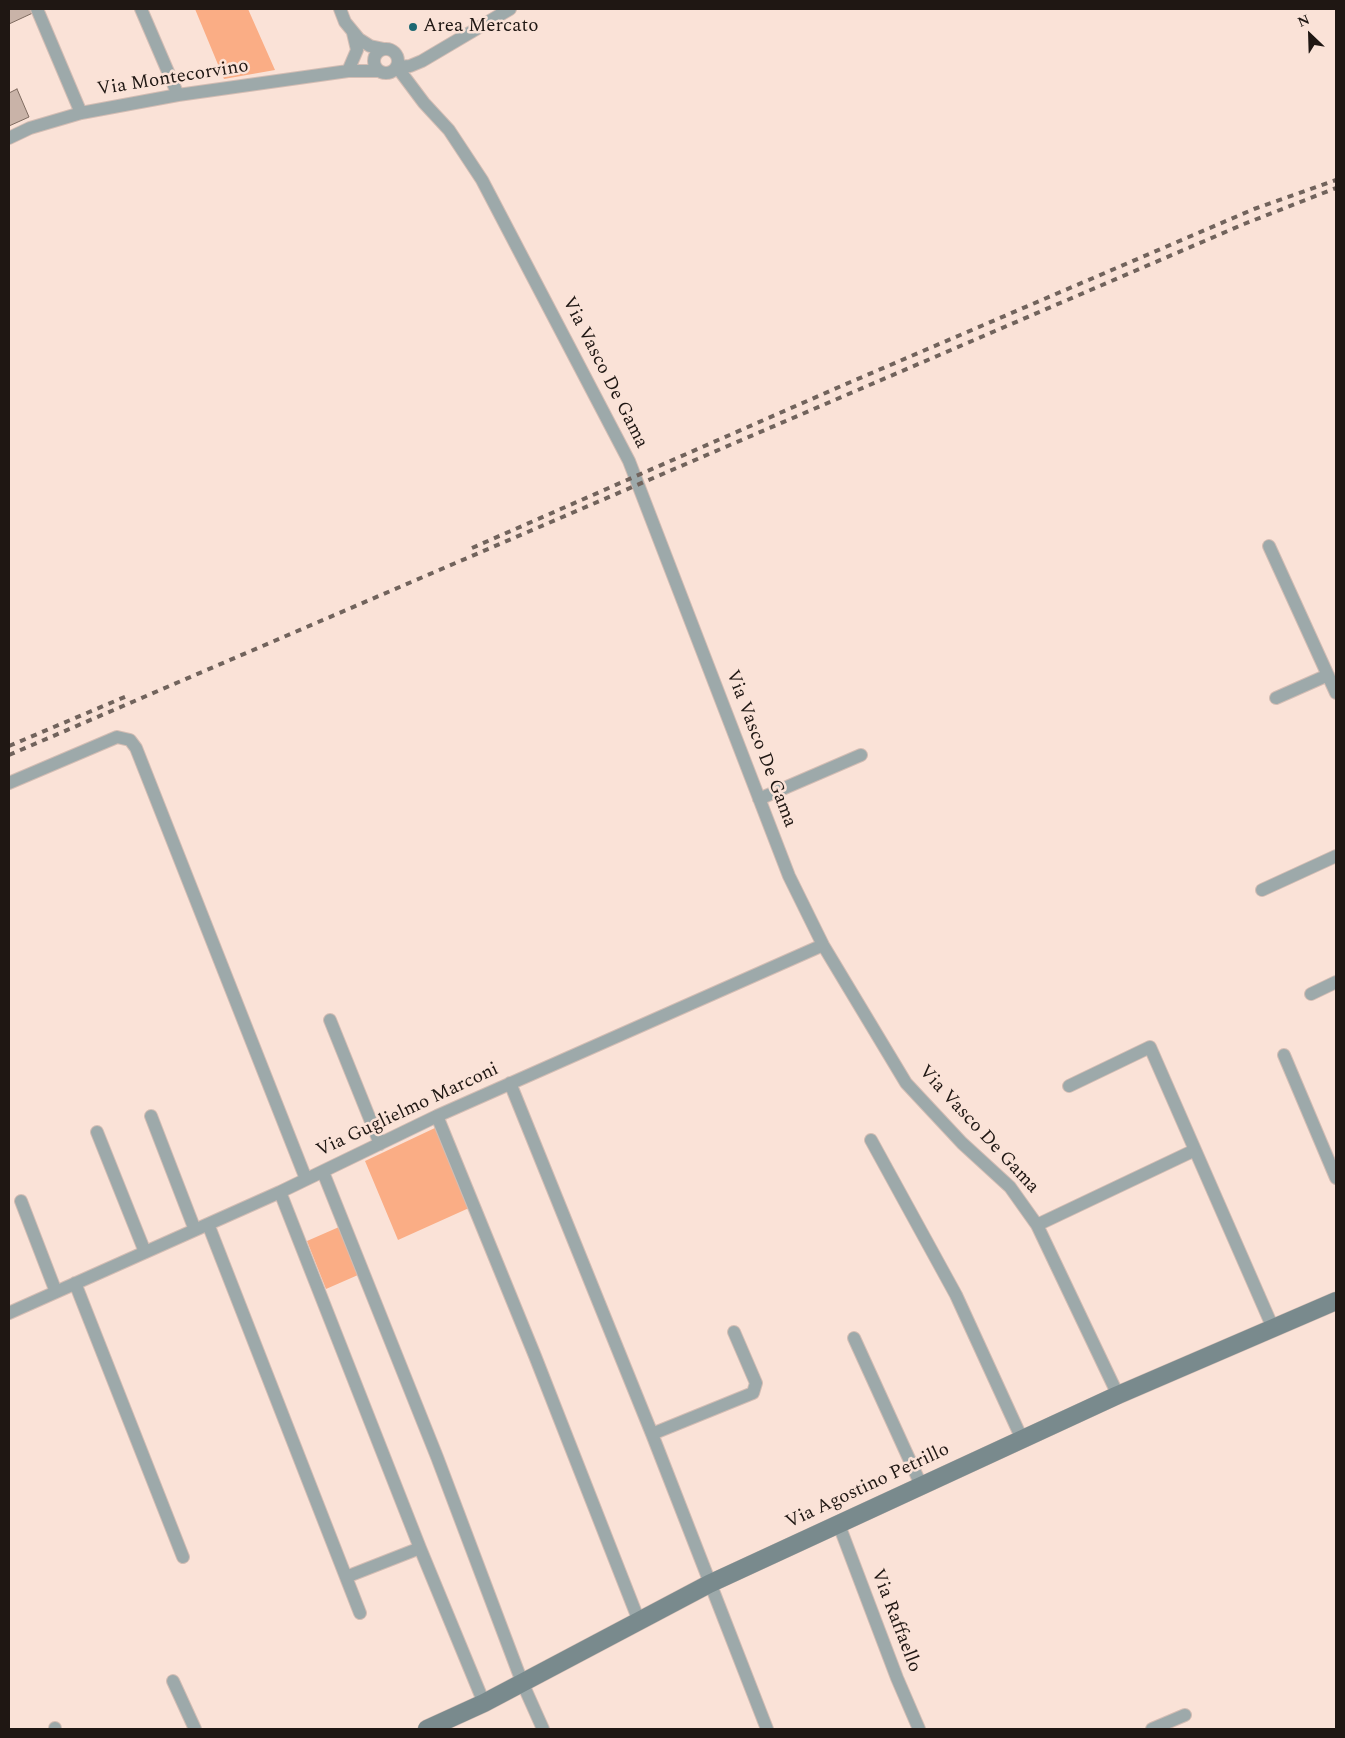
<!DOCTYPE html>
<html>
<head>
<meta charset="utf-8">
<style>
  body { margin:0 }
  #map { position:relative; width:1345px; height:1738px; overflow:hidden; background:#fae2d7; font-family:Spectral,serif }
  canvas { display:block }
  .frame { position:absolute; inset:0; border:10px solid #1f1713; pointer-events:none }
  .north { position:absolute; left:1285px; top:10px; width:50px; height:50px; -webkit-text-stroke:4px #fae2d7; paint-order:stroke; rotate:336deg; font-size:14px; font-weight:700; line-height:20px; text-align:center; color:#1f1713 }
  .north::after { content:''; display:block; margin:auto; width:18px; height:22px; background:#1f1713; clip-path:polygon(50% 0,100% 100%,50% 72%,0 100%) }
</style>
</head>
<body>
<div id="map">
<canvas width="1345" height="1738"></canvas>
<div class="frame"></div>
<div class="north">N</div>
</div>
<script>
const ctx = document.querySelector('canvas').getContext('2d');
ctx.lineJoin = 'round';
function fillPath(path, color) {
  ctx.fillStyle = color;
  ctx.fill(path, 'evenodd');
}
function shape(rows) {
  const path = new Path2D();
  for (const r of rows) {
    if (r.length === 3) {
      path.moveTo(r[0] + r[2], r[1]);
      path.arc(r[0], r[1], r[2], 0, 2 * Math.PI);
      continue;
    }
    path.moveTo(r[0], r[1]);
    for (let i = 2; i < r.length; i += 2) path.lineTo(r[i], r[i + 1]);
  }
  return path;
}
function strokePath(path, color, width, dash) {
  ctx.strokeStyle = color;
  ctx.lineWidth = width;
  ctx.lineCap = dash ? 'butt' : 'round';
  ctx.setLineDash(dash || []);
  ctx.stroke(path);
}
function label(font, color, halo, rows, align = 'center') {
  ctx.font = font + ' Spectral,serif';
  ctx.lineWidth = 5;
  ctx.setLineDash([]);
  ctx.textBaseline = 'middle';
  ctx.strokeStyle = halo;
  ctx.fillStyle = color;
  for (const [text, x, y, turn = 0] of rows) {
    ctx.save();
    ctx.translate(x, y);
    ctx.rotate((+turn || 0) * Math.PI / 180);
    ctx.textAlign = isNaN(turn) ? turn : align;
    if (halo) ctx.strokeText(text, 0, 0);
    ctx.fillText(text, 0, 0);
    ctx.restore();
  }
}
fillPath(shape([
  [195,9,248,9,275,70,224,79],
  [437,1127,469,1208,398,1240,365,1161],
  [339,1227,358,1275,326,1289,307,1241]
]), '#faad85');
const building = shape([
  [9,9,36,9,37,11,9,24,9,9],
  [17,89,29,117,9,126,9,93,17,89]
]);
fillPath(building, '#c9b3a8');
strokePath(building, '#7e6a5f', 1);
const street = shape([
  [37,9,81,113],
  [141,9,178,95],
  [340,9,345,22,359,39,370,46,384,49],
  [386,61,12],
  [397,67,424,103,449,130,482,180,629,461,789,876,823,945,906,1083,962,1143,1010,1187,1037,1225,1118,1395],
  [397,67,410,66,422,61,510,9],
  [348,71,357,50,353,33],
  [9,138,30,128,81,113,178,95,348,71,379,71],
  [1269,546,1336,693],
  [1276,698,1328,675],
  [9,783,117,737,130,740,136,748,306,1179],
  [759,799,861,755],
  [1262,890,1336,856],
  [1311,994,1336,982],
  [330,1020,380,1144],
  [1284,1055,1336,1178],
  [510,1083,652,1434,767,1729],
  [1069,1086,1150,1047,1273,1328],
  [151,1116,195,1230],
  [437,1116,535,1356,639,1621],
  [97,1132,145,1252],
  [871,1140,956,1295,1022,1439],
  [323,1172,437,1457,522,1682,543,1729],
  [280,1192,420,1548,484,1703],
  [21,1201,56,1292],
  [208,1224,360,1613],
  [1037,1225,1195,1150],
  [75,1283,183,1557],
  [9,1313,280,1192,437,1116,823,945],
  [854,1338,921,1485],
  [652,1434,753,1393,756,1383,734,1332],
  [839,1525,897,1678,919,1729],
  [346,1577,420,1548],
  [173,1681,195,1729],
  [55,1728,55,1729],
  [1152,1729,1185,1715]
]);
const secondary = shape([
  [427,1729,484,1703,709,1584,1118,1395,1336,1301]
]);
strokePath(street, '#d3bdb4', 14);
strokePath(secondary, '#d3bdb4', 19);
strokePath(street, '#9da9aa', 12);
strokePath(secondary, '#798a8d', 18);
strokePath(shape([
  [472,548,839,387,1254,209,1336,180],
  [9,746,127,696],
  [9,755,1244,224,1336,188]
]), '#71635c', 4, [6, 6]);
for (const [x, y, r, color] of [
  [413,27,5,"#1d6872"]
]) {
  const dot = new Path2D();
  dot.arc(x, y, r, 0, 2 * Math.PI);
  ctx.fillStyle = color;
  ctx.fill(dot);
  strokePath(dot, '#fae2d7', 2);
}
label('19px', '#1f1713', '#fae2d7', [
  ["Area Mercato",423,27]
], 'left');
label('19px', '#1f1713', '#fae2d7', [
  ["Via Montecorvino",173,79,-9],
  ["Via Vasco De Gama",604,373,63],
  ["Via Vasco De Gama",760,749,69],
  ["Via Guglielmo Marconi",408,1111,-25],
  ["Via Vasco De Gama",978,1130,47],
  ["Via Agostino Petrillo",868,1487,-25],
  ["Via Raffaello",895,1621,69]
]);
</script>
</body>
</html>
